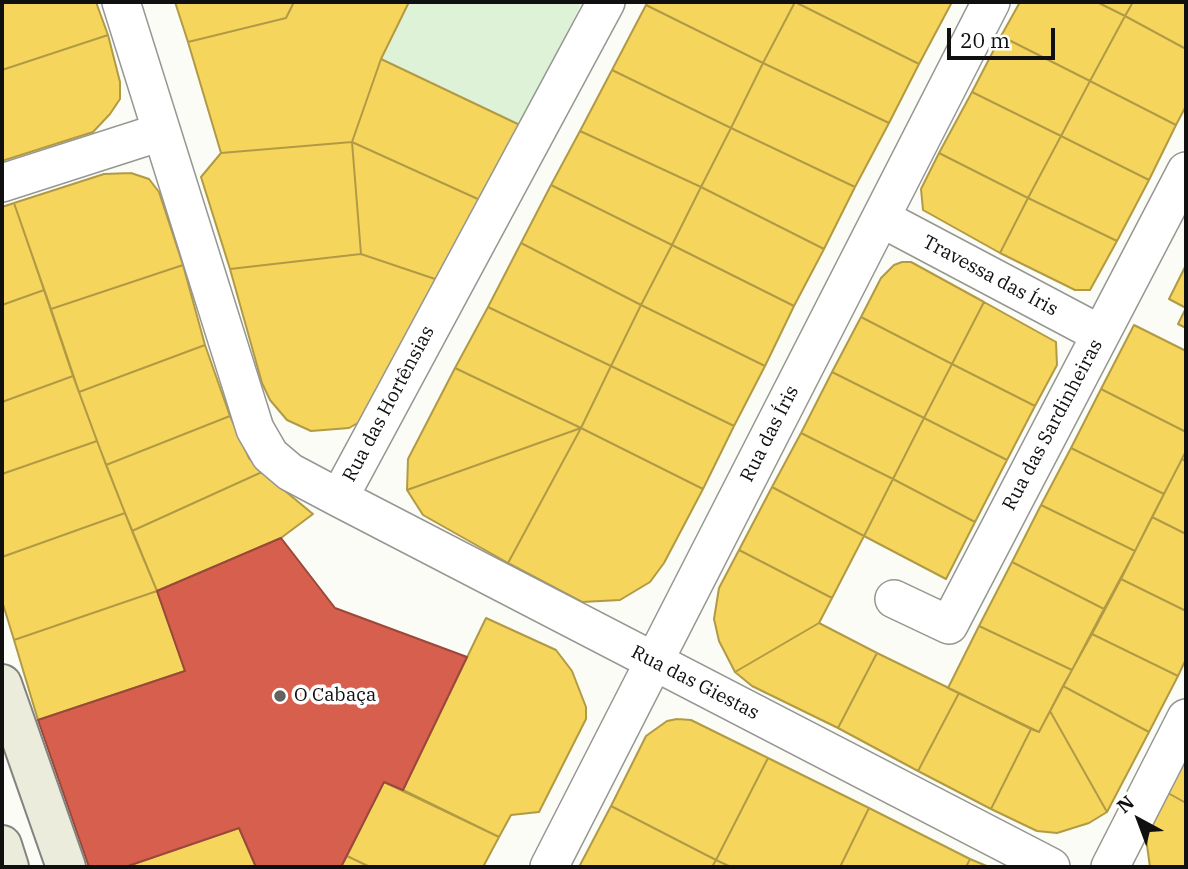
<!DOCTYPE html>
<html>
<head>
<meta charset="utf-8">
<style>
  body { margin:0 }
  #map { position:relative; width:1188px; height:869px; overflow:hidden; background:#fbfcf5; font-family:"IBM Plex Serif",serif }
  canvas { display:block }
  .frame { position:absolute; inset:0; border:4px solid #101010; pointer-events:none }
  .north { position:absolute; left:1104px; top:785px; width:70px; height:70px; -webkit-text-stroke:5px #fff; paint-order:stroke; rotate:319deg; font-size:19px; font-weight:700; line-height:28px; text-align:center; color:#101010 }
  .north::after { content:''; display:block; margin:auto; width:24px; height:32px; background:#101010; clip-path:polygon(50% 0,100% 100%,50% 72%,0 100%) }
  .scale { position:absolute; left:947px; top:28px; width:108px; height:32px; box-sizing:border-box; border:4px solid #101010; border-top:0; padding-left:9px; font-size:21px; line-height:24px; white-space:nowrap; color:#101010; -webkit-text-stroke:5px #fff; paint-order:stroke }
</style>
</head>
<body>
<div id="map">
<canvas width="1188" height="869"></canvas>
<div class="frame"></div>
<div class="north">N</div>
<div class="scale">20 m</div>
</div>
<script>
const ctx = document.querySelector('canvas').getContext('2d');
ctx.lineJoin = 'round';
function fillPath(path, color) {
  ctx.fillStyle = color;
  ctx.fill(path, 'evenodd');
}
function shape(rows) {
  const path = new Path2D();
  for (const r of rows) {
    path.moveTo(r[0], r[1]);
    for (let i = 2; i < r.length; i += 2) path.lineTo(r[i], r[i + 1]);
  }
  return path;
}
function strokePath(path, color, width, dash) {
  ctx.strokeStyle = color;
  ctx.lineWidth = width;
  ctx.lineCap = dash ? 'butt' : 'round';
  ctx.setLineDash(dash || []);
  ctx.stroke(path);
}
function label(font, color, halo, rows, align = 'center') {
  ctx.font = font + ' "IBM Plex Serif",serif';
  ctx.lineWidth = 7;
  ctx.setLineDash([]);
  ctx.textBaseline = 'middle';
  ctx.strokeStyle = halo;
  ctx.fillStyle = color;
  for (const [text, x, y, turn = 0] of rows) {
    ctx.save();
    ctx.translate(x, y);
    ctx.rotate((+turn || 0) * Math.PI / 180);
    ctx.textAlign = isNaN(turn) ? turn : align;
    if (halo) ctx.strokeText(text, 0, 0);
    ctx.fillText(text, 0, 0);
    ctx.restore();
  }
}
fillPath(shape([
  [409,2,582,2,522,126,382,59]
]), '#ddf2d6');
const homes = shape([
  [2,2,96,2,108,35,2,70,2,2],
  [175,2,294,2,286,18,188,42,175,2],
  [294,2,409,2,381,59,352,142,221,153,188,42,286,18,294,2],
  [648,2,795,2,763,63,646,5,648,2],
  [795,2,919,64,889,123,763,63,795,2],
  [795,2,952,2,919,64,795,2],
  [1020,2,1097,2,1125,16,1090,81,1001,36,1020,2],
  [1097,2,1133,2,1125,16,1097,2],
  [1133,2,1186,2,1186,49,1125,16,1133,2],
  [646,5,763,63,731,128,612,70,646,5],
  [1125,16,1186,49,1186,106,1176,125,1090,81,1125,16],
  [108,35,120,82,120,99,110,114,93,132,2,161,2,70,108,35],
  [1001,36,1090,81,1061,136,972,92,1001,36],
  [381,59,522,126,480,200,352,142,381,59],
  [763,63,889,123,855,187,731,128,763,63],
  [612,70,731,128,701,187,580,131,612,70],
  [1090,81,1176,125,1149,180,1061,136,1090,81],
  [972,92,1061,136,1028,198,939,153,972,92],
  [731,128,855,187,824,249,701,187,731,128],
  [580,131,701,187,672,245,551,185,580,131],
  [1061,136,1149,180,1117,241,1028,198,1061,136],
  [352,142,361,254,230,269,201,177,221,153,352,142],
  [352,142,480,200,438,280,361,254,352,142],
  [939,153,1028,198,1000,253,923,210,921,189,939,153],
  [131,173,149,179,159,192,183,265,51,309,14,203,104,174,131,173],
  [551,185,672,245,641,305,521,243,551,185],
  [701,187,824,249,794,306,672,245,701,187],
  [1028,198,1117,241,1090,290,1075,290,1000,253,1028,198],
  [14,203,44,290,2,305,2,207,14,203],
  [521,243,641,305,611,366,488,307,521,243],
  [672,245,794,306,765,366,641,305,672,245],
  [361,254,438,280,365,419,349,428,311,431,287,420,270,400,262,383,230,269,361,254],
  [902,262,911,262,984,302,952,364,861,317,881,278,894,265,902,262],
  [183,265,205,345,79,392,51,309,183,265],
  [1186,265,1186,308,1169,299,1186,265],
  [44,290,73,376,2,402,2,305,44,290],
  [984,302,1056,342,1057,365,1035,406,952,364,984,302],
  [641,305,765,366,734,426,611,366,641,305],
  [488,307,611,366,581,428,455,368,488,307],
  [1186,308,1186,328,1178,324,1186,308],
  [861,317,952,364,924,418,832,372,861,317],
  [1134,325,1186,351,1186,432,1101,389,1134,325],
  [205,345,230,416,106,465,79,392,205,345],
  [952,364,1035,406,1007,460,924,418,952,364],
  [611,366,734,426,703,489,581,428,611,366],
  [455,368,581,428,407,490,408,459,455,368],
  [832,372,924,418,893,479,801,433,832,372],
  [73,376,97,441,2,474,2,402,73,376],
  [1101,389,1186,432,1186,451,1164,494,1071,448,1101,389],
  [230,416,249,458,262,472,132,531,106,465,230,416],
  [924,418,1007,460,975,522,893,479,924,418],
  [581,428,703,489,664,563,650,582,620,600,582,602,508,563,581,428],
  [581,428,508,563,423,515,407,490,581,428],
  [801,433,893,479,864,536,772,487,801,433],
  [97,441,125,513,2,557,2,474,97,441],
  [1071,448,1164,494,1135,551,1041,505,1071,448],
  [1182,459,1186,461,1186,534,1152,517,1182,459],
  [262,472,313,514,281,538,157,591,132,531,262,472],
  [893,479,975,522,946,579,864,536,893,479],
  [772,487,864,536,832,598,739,550,772,487],
  [1041,505,1135,551,1104,609,1012,562,1041,505],
  [125,513,157,591,14,640,2,601,2,557,125,513],
  [1152,517,1186,534,1186,611,1121,579,1152,517],
  [739,550,832,598,819,623,735,672,719,641,714,619,719,588,739,550],
  [1012,562,1104,609,1072,670,979,626,1012,562],
  [1121,579,1186,611,1186,659,1178,676,1092,634,1121,579],
  [157,591,185,671,38,720,14,640,157,591],
  [486,618,556,650,572,671,586,707,586,719,539,812,511,815,499,837,403,790,486,618],
  [819,623,877,653,838,728,752,686,735,672,819,623],
  [979,626,1072,670,1039,732,948,688,979,626],
  [1092,634,1178,676,1149,732,1063,686,1092,634],
  [877,653,959,693,918,771,838,728,877,653],
  [1063,686,1149,732,1107,812,1050,711,1063,686],
  [959,693,1031,729,991,809,918,771,959,693],
  [1050,711,1107,812,1089,823,1057,833,1037,831,991,809,1031,729,1039,732,1050,711],
  [677,719,691,720,768,758,716,860,611,806,646,736,667,721,677,719],
  [768,758,869,808,840,867,731,867,716,860,768,758],
  [1186,758,1186,803,1168,793,1186,758],
  [384,782,499,837,483,867,370,867,347,856,384,782],
  [1168,793,1186,803,1186,867,1150,867,1146,838,1168,793],
  [611,806,716,860,712,867,579,867,611,806],
  [869,808,970,859,966,867,840,867,869,808],
  [239,828,256,867,125,867,239,828],
  [347,856,370,867,341,867,347,856],
  [970,859,989,867,966,867,970,859],
  [716,860,731,867,712,867,716,860]
]);
fillPath(homes, '#f6d55c');
strokePath(homes, '#b19a45', 2);
const shops = shape([
  [281,538,335,608,467,657,403,790,384,782,341,867,256,867,239,828,125,867,89,867,38,720,185,671,157,591,281,538]
]);
fillPath(shops, '#d6604d');
strokePath(shops, '#9b483b', 2);
const minor = shape([
  [121,2,255,429,270,455,290,472,339,498,1051,867],
  [2,183,161,132],
  [881,218,1100,334],
  [339,498,606,2],
  [894,599,949,625,1186,171],
  [549,867,991,2],
  [1110,867,1186,718]
]);
const major = shape([
  [2,684,66,867],
  [2,845,9,867]
]);
strokePath(minor, '#969693', 40);
strokePath(major, '#838480', 42);
strokePath(minor, '#fefffe', 37);
strokePath(major, '#ebecdb', 38);
for (const [x, y, r, color] of [
  [280,696,7,"#626360"]
]) {
  const dot = new Path2D();
  dot.arc(x, y, r, 0, 2 * Math.PI);
  ctx.fillStyle = color;
  ctx.fill(dot);
  strokePath(dot, '#fff', 2.5);
}
label('19px', '#101010', '#fff', [
  ["Travessa das Íris",990,276,28],
  ["Rua das Hortênsias",389,404,-62],
  ["Rua das Sardinheiras",1053,425,-62],
  ["Rua das Íris",770,434,-63],
  ["Rua das Giestas",695,683,27]
]);
label('19px', '#101010', '#fff', [
  ["O Cabaça",294,696]
], 'left');
</script>
</body>
</html>
